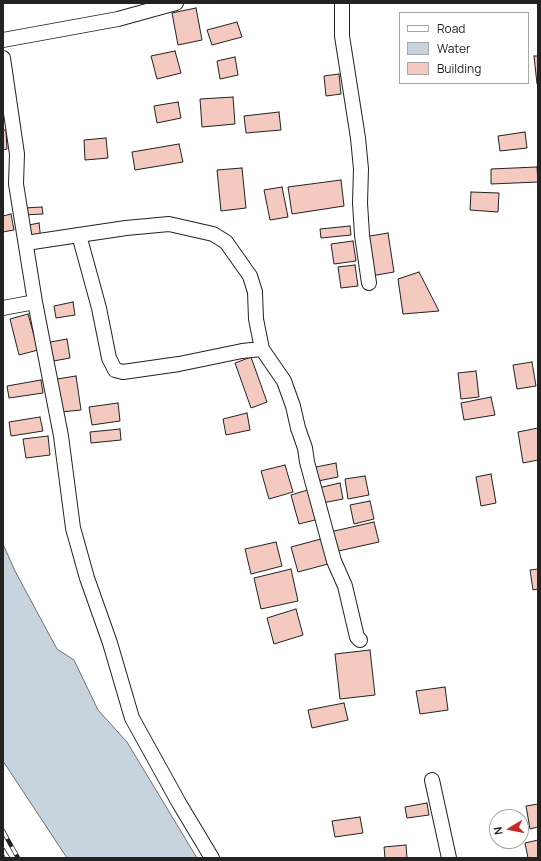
<!DOCTYPE html>
<html>
<head>
<meta charset="utf-8">
<style>
  body { margin:0 }
  #map { position:relative; width:541px; height:861px; overflow:hidden; background:#fff; font-family:Manrope,sans-serif }
  canvas { display:block }
  .frame { position:absolute; inset:0; border:4px solid #222; pointer-events:none }
  .legend { position:absolute; left:399px; top:12px; width:130px; height:72px; box-sizing:border-box; background:#fff; border:1px solid #a7a7a7; margin:0; padding:5px 7px; list-style:none; font-size:12px; color:#222 }
  .legend li { display:flex; align-items:center; gap:8px; height:20px }
  .legend b { width:20px; border:1px solid #a7a7a7 }
  .north { position:absolute; left:489px; top:809px; width:40px; height:40px; box-sizing:border-box; background:#fff; border:1px solid #a7a7a7; border-radius:50%; rotate:260deg; font-size:11px; font-weight:700; line-height:16px; text-align:center; color:#222 }
  .north::after { content:''; display:block; margin:auto; width:14px; height:18px; background:#c62828; clip-path:polygon(50% 0,100% 100%,50% 72%,0 100%) }
</style>
</head>
<body>
<div id="map">
<canvas width="541" height="861"></canvas>
<div class="frame"></div>
<ul class="legend">
<li><b style="height:5px;background:#fff"></b>Road</li>
<li><b style="height:11px;background:#c7d3dd"></b>Water</li>
<li><b style="height:11px;background:#f3c9c0"></b>Building</li>
</ul>
<div class="north">N</div>
</div>
<script>
const ctx = document.querySelector('canvas').getContext('2d');
ctx.lineJoin = 'round';
function fillPath(path, color) {
  ctx.fillStyle = color;
  ctx.fill(path, 'evenodd');
}
function shape(rows) {
  const path = new Path2D();
  for (const r of rows) {
    path.moveTo(r[0], r[1]);
    for (let i = 2; i < r.length; i += 2) path.lineTo(r[i], r[i + 1]);
  }
  return path;
}
function strokePath(path, color, width, dash) {
  ctx.strokeStyle = color;
  ctx.lineWidth = width;
  ctx.lineCap = dash ? 'butt' : 'round';
  ctx.setLineDash(dash || []);
  ctx.stroke(path);
}
const water = shape([
  [3,544,15,571,57,649,74,660,98,710,127,742,197,858,67,858,3,761,3,544]
]);
fillPath(water, '#c7d3dd');
strokePath(water, '#6f6f6f', 1);
const building = shape([
  [196,8,202,40,178,45,172,13,196,8],
  [237,22,242,37,212,45,207,30,237,22],
  [175,51,181,73,157,79,151,56,175,51],
  [534,56,538,56,538,84,537,84,534,56],
  [235,57,238,75,220,79,217,61,235,57],
  [339,74,341,94,326,96,324,76,339,74],
  [233,97,235,124,202,127,200,99,233,97],
  [178,102,181,118,157,123,154,106,178,102],
  [279,112,281,130,246,133,244,116,279,112],
  [3,130,6,130,7,149,3,150,3,130],
  [525,132,527,148,500,151,498,136,525,132],
  [106,138,108,158,85,160,84,140,106,138],
  [179,144,183,162,135,170,132,152,179,144],
  [537,167,538,182,491,184,491,169,537,167],
  [242,168,246,208,221,211,217,170,242,168],
  [341,180,344,206,292,214,288,187,341,180],
  [282,187,288,217,270,220,264,190,282,187],
  [471,192,499,193,498,212,470,210,471,192],
  [42,207,43,214,24,215,24,208,42,207],
  [11,214,14,230,3,232,3,216,11,214],
  [39,223,41,240,31,241,29,225,39,223],
  [350,226,351,235,321,238,320,229,350,226],
  [388,233,394,272,371,276,364,237,388,233],
  [353,241,356,261,334,264,331,244,353,241],
  [355,265,358,286,341,288,338,267,355,265],
  [419,272,439,311,403,314,398,279,419,272],
  [73,302,75,315,56,318,54,306,73,302],
  [28,314,38,350,19,355,10,319,28,314],
  [67,339,70,358,48,362,45,343,67,339],
  [251,357,267,402,251,408,235,363,251,357],
  [532,362,536,386,517,389,513,365,532,362],
  [476,371,479,397,461,399,458,373,476,371],
  [76,376,81,410,61,412,57,379,76,376],
  [41,380,43,393,9,398,7,386,41,380],
  [491,397,495,415,464,420,461,403,491,397],
  [118,403,120,421,92,425,89,407,118,403],
  [247,413,250,430,226,435,223,419,247,413],
  [40,417,43,431,11,436,9,422,40,417],
  [538,428,538,460,523,463,518,432,538,428],
  [120,429,121,440,91,443,90,432,120,429],
  [48,436,50,455,26,458,23,439,48,436],
  [336,463,338,477,318,481,316,467,336,463],
  [285,465,293,492,269,499,261,471,285,465],
  [491,474,496,503,481,506,476,477,491,474],
  [365,476,369,495,348,499,345,479,365,476],
  [340,483,343,499,322,503,318,488,340,483],
  [311,489,319,519,299,524,291,495,311,489],
  [370,501,374,519,354,524,350,505,370,501],
  [374,522,379,542,334,552,330,532,374,522],
  [321,539,328,564,298,572,291,547,321,539],
  [276,542,282,566,251,574,245,549,276,542],
  [291,569,298,601,261,609,254,578,291,569],
  [538,569,538,589,533,590,530,570,538,569],
  [296,609,303,635,274,644,267,618,296,609],
  [370,650,375,695,340,699,335,654,370,650],
  [445,687,448,710,420,714,416,691,445,687],
  [344,703,348,720,312,728,308,710,344,703],
  [427,803,429,815,407,818,405,807,427,803],
  [538,804,538,827,530,829,526,806,538,804],
  [360,817,363,833,335,837,332,821,360,817],
  [538,840,538,858,528,858,525,843,538,840],
  [406,845,407,858,385,858,384,847,406,845]
]);
fillPath(building, '#f3c9c0');
strokePath(building, '#222', 1);
const street = shape([
  [342,3,342,36,358,138,361,169,360,203,362,235,369,283],
  [3,40,118,19,176,3],
  [3,58,17,154,16,184,35,302,61,436,73,528,87,578,110,643,132,718,179,803,212,858],
  [79,235,126,228,169,224,213,234,226,242,250,276,255,292,256,319,262,349],
  [26,243,79,235,99,308,109,358,115,370,123,372,179,364,242,351,262,349,284,381,293,406,298,428,305,448,307,462,334,561,345,586,357,637,360,640],
  [3,308,35,302],
  [432,780,449,858]
]);
strokePath(street, '#222', 16);
strokePath(street, '#fff', 14);
const rail = shape([
  [3,831,18,858],
  [3,850,8,858]
]);
strokePath(rail, '#222', 4.5);
strokePath(rail, '#fff', 3, [9]);
</script>
</body>
</html>
